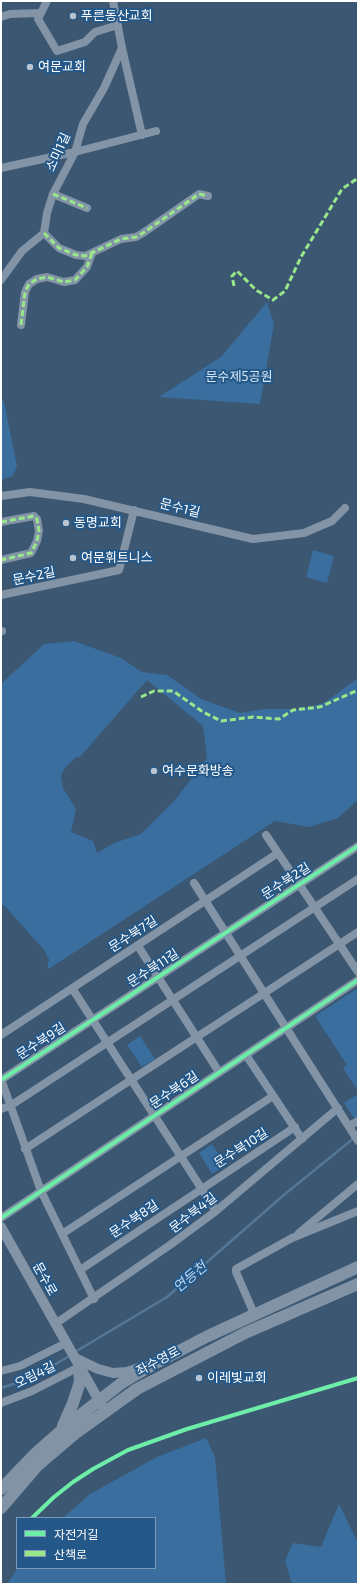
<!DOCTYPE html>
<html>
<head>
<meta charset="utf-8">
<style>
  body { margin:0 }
  #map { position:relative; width:359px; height:1585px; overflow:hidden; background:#3b5772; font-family:"Exo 2","Noto Sans KR",sans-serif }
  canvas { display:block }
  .frame { position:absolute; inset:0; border:2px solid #fff; pointer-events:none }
  .legend { position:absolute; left:16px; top:1517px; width:140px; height:52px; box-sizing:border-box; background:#245888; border:1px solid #7c9bb8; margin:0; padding:5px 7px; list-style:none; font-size:12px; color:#fff }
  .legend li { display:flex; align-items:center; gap:8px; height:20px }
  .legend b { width:20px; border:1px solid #7c9bb8 }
</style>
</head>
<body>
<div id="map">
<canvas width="359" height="1585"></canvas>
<div class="frame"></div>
<ul class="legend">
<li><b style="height:5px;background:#6deda7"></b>자전거길</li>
<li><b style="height:5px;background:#98e88a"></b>산책로</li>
</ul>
</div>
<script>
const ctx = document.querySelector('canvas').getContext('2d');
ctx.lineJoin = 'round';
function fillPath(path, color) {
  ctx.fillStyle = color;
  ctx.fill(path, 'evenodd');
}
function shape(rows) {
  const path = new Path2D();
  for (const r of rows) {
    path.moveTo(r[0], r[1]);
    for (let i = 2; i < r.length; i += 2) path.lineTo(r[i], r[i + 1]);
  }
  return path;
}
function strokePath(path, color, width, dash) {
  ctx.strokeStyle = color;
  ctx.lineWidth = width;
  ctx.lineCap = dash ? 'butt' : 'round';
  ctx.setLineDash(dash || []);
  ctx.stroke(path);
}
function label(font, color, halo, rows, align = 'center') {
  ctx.font = font + ' "Exo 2","Noto Sans KR",sans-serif';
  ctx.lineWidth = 4;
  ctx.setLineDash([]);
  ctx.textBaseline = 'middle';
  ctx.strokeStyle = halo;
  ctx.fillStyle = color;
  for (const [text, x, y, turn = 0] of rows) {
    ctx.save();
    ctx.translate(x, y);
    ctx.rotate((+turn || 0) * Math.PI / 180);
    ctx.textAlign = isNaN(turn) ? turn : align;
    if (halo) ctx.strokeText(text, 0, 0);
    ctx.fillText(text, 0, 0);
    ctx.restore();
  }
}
fillPath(shape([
  [267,302,274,324,260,404,159,397,221,357],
  [1,399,4,402,17,466,13,476,1,480],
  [313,550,334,556,327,583,306,577],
  [74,641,121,658,142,672,167,675,201,699,240,713,264,709,302,709,324,703,358,678,358,800,338,818,309,827,275,821,47,970,49,959,44,950,4,905,1,905,1,684,44,644],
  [147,680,203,726,207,758,175,800,141,834,114,843,97,853,93,841,71,832,76,809,63,788,61,776,64,769,76,757,80,757],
  [358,988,358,1091,343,1068,347,1065,315,1016],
  [140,1036,155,1059,142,1067,127,1045],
  [358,1094,358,1118,355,1120,344,1103],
  [212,1144,226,1165,212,1174,199,1153],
  [206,1438,215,1457,226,1584,7,1584,18,1568,155,1568,155,1518,63,1518,90,1494,157,1457],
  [339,1504,358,1543,358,1584,292,1584,285,1561,293,1543,321,1547]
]), '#396e9e');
strokePath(shape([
  [75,1352,167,1297,285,1194,354,1138],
  [1,1388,32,1378,71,1355]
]), '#547797', 2.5);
strokePath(shape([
  [47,1,38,19,57,51,85,42,95,32,118,25],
  [1,17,10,14,40,13],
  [122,48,142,135],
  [1,168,75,152,156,131],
  [53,194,87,208],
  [44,233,59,248,76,255,85,256,121,239,136,237,143,233,199,194,208,196],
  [1,280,22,251,44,233,47,213,53,194,75,152,83,124,104,88,122,48,113,1],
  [21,325,25,292,29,284,37,279,47,277,64,282,75,280,87,267,92,253],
  [1,496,30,492,84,499,253,539,304,533,332,521,345,508],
  [1,522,34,516,37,519,39,531,37,541,31,553,1,560],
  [1,595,119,570,134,510],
  [1,631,2,631],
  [266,835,358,972],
  [194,883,358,1141],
  [138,946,219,1072],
  [72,988,216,1211],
  [1,1035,278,853],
  [246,1055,302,1139],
  [1,1079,41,1191,94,1299],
  [1,1080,358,846],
  [1,1109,10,1106,358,879],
  [349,1126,358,1121],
  [25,1149,358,932],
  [1,1218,358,980],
  [299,1233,358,1184],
  [62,1234,273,1096],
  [80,1270,295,1127],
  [255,1316,236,1272,236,1269,292,1238,358,1211],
  [55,1324,170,1245,216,1211,338,1108],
  [1,1371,20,1366,66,1343],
  [1,1403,32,1391,79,1367]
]), '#8294a6', 8);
strokePath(shape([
  [1,1227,102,1406],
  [75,1358,98,1369,113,1373,127,1372,142,1367]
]), '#8294a6', 10);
strokePath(shape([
  [63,1426,73,1403,80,1382,79,1367],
  [1,1489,36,1453,70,1423,123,1382,154,1364,208,1336,358,1267],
  [1,1508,37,1466,77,1432,137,1389,245,1333,358,1284]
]), '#8193a5', 12);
strokePath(shape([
  [53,194,87,208],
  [44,233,59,248,76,255,85,256,121,239,136,237,143,233,199,194,208,196],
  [234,286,232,276,237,271,256,290,273,300,285,291,301,257,342,189,358,178],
  [21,325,25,292,29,284,37,279,47,277,64,282,75,280,87,267,92,253],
  [1,522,34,516,37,519,39,531,37,541,31,553,1,560],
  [1,631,2,631],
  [141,697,154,691,173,691,203,712,221,721,253,717,279,719,293,710,320,707,358,690]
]), '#98e88a', 3, [6, 3]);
strokePath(shape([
  [1,1080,358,846],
  [1,1218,358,980],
  [32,1518,54,1497,73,1482,93,1469,128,1450,187,1429,358,1378]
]), '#6deda7', 4);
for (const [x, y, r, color] of [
  [73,16,4,"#bac4ce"],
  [30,67,4,"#bac4ce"],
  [66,523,4,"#bac4ce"],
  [73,558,4,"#bac4ce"],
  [154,771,4,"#bac4ce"],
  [199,1378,4,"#bac4ce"]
]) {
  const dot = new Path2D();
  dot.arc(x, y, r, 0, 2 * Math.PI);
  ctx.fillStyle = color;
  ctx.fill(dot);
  strokePath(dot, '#245888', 1.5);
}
label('13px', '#fff', '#245888', [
  ["푸른동산교회",81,16],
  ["여문교회",38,67],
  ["동명교회",74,523],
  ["여문휘트니스",81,558],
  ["여수문화방송",162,771],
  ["이레빛교회",207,1378]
], 'left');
label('13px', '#fff', '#245888', [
  ["소미1길",58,152,-66],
  ["문수1길",180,508,14],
  ["문수2길",34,576,-12],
  ["문수북2길",286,881,-33],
  ["문수북7길",133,934,-33],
  ["문수북11길",153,968,-33],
  ["문수북9길",41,1041,-33],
  ["문수북6길",174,1090,-34],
  ["문수북10길",241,1148,-33],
  ["문수북4길",193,1213,-38],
  ["문수북8길",134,1219,-34],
  ["문수로",45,1279,61],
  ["좌수영로",158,1361,-28],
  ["오림4길",35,1375,-26]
]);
label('13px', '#d4e7f7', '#245888', [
  ["문수제5공원",239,377]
]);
label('italic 14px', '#bcd8f1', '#245888', [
  ["연등천",190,1277,-40]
]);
</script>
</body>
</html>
